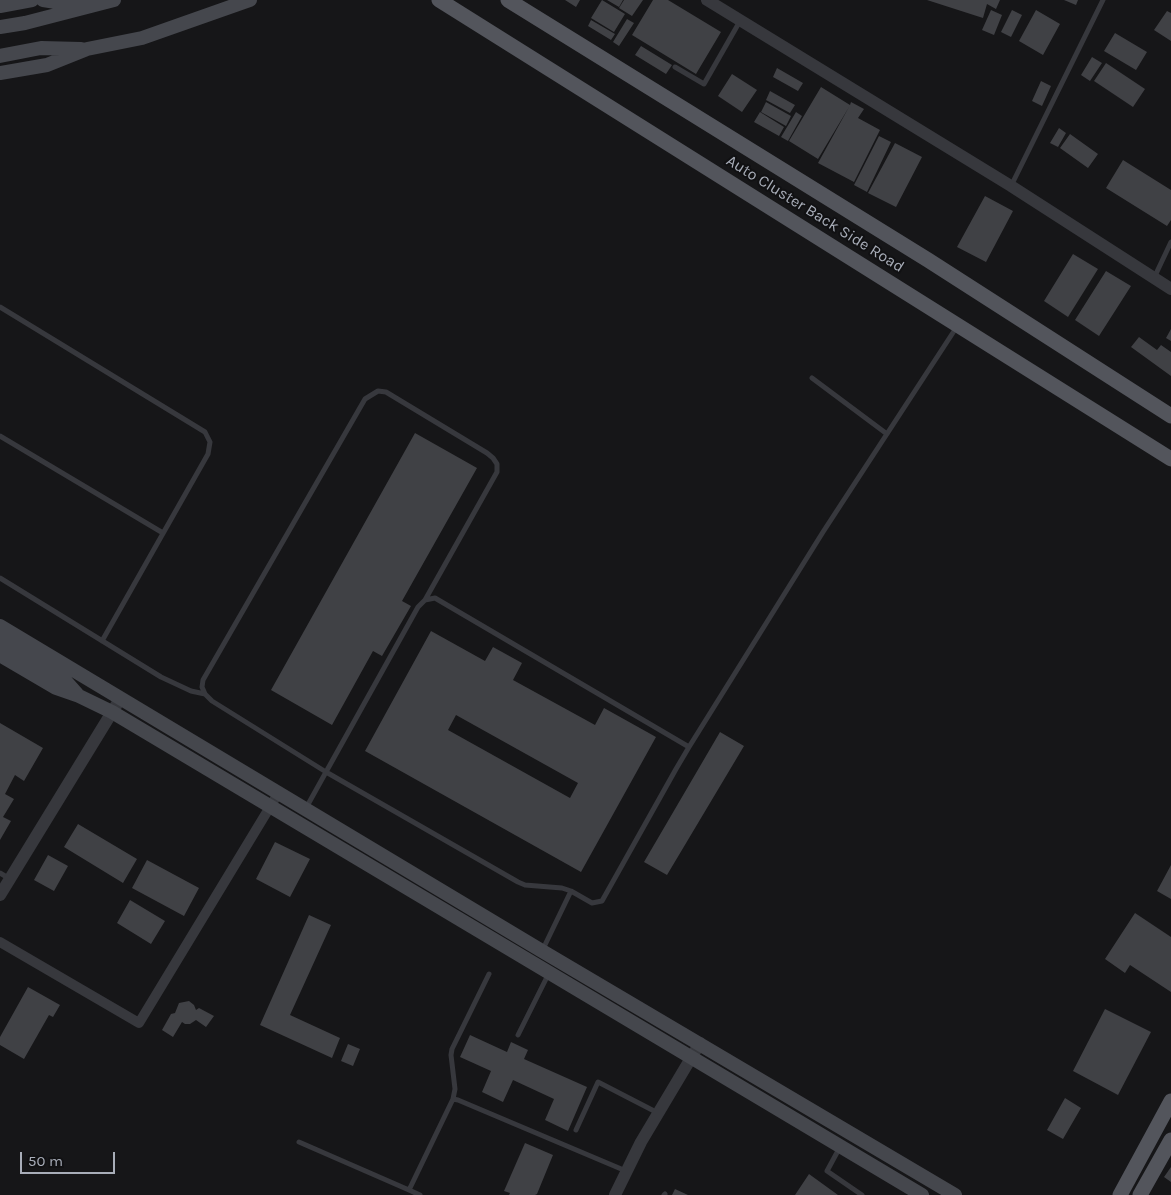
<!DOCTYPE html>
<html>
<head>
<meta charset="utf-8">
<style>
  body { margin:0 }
  #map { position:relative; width:1171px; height:1195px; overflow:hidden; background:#161618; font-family:Karla,sans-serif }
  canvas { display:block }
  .scale { position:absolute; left:20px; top:1152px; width:95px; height:22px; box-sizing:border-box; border:2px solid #a8adb8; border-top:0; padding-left:6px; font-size:15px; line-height:18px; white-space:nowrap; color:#a8adb8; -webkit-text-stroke:4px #111113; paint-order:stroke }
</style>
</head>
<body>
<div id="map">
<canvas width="1171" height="1195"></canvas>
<div class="scale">50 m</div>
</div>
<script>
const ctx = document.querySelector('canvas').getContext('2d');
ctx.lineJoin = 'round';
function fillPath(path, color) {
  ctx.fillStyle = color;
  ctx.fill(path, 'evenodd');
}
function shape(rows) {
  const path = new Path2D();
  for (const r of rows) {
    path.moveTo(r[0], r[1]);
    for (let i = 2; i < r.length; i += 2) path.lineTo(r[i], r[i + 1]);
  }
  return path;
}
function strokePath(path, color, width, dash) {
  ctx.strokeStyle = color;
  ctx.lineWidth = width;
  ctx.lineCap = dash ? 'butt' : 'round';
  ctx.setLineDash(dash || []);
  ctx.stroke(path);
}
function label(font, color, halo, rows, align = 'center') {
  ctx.font = font + ' Karla,sans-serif';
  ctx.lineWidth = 4;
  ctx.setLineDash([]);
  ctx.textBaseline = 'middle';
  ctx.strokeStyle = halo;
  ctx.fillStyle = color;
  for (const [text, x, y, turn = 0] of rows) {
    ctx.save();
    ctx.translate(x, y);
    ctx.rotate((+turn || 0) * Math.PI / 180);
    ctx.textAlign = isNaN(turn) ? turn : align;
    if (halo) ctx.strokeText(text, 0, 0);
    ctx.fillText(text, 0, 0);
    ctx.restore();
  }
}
fillPath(shape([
  [565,0,580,0,576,7],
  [602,0,625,14,614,32,591,18],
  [607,0,623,0,619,7],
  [624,0,643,0,632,16,619,8],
  [653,0,668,0,721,32,696,74,632,35],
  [927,0,1000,0,996,9,987,4,983,18],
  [1064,0,1078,0,1076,5],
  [991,10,1002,15,994,35,982,30],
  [1012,10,1022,15,1011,37,1001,32],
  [1036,10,1060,24,1043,55,1019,41],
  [1167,11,1171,13,1171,41,1154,30],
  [627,19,634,23,619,46,613,42],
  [591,20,615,34,611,40,588,26],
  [1115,33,1147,52,1136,70,1104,51],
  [641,46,672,65,666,74,635,55],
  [1092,57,1102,63,1090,81,1081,75],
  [1106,63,1145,89,1133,107,1094,81],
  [777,68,803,83,798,91,773,77],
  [732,74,757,90,742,112,718,96],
  [1041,81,1051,86,1042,106,1032,101],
  [821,87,850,105,851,102,864,109,858,118,880,130,854,182,818,163,849,107,818,159,789,141],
  [770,91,795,105,790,113,766,100],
  [766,102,791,116,786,126,761,112],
  [760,112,784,127,779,136,754,122],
  [796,112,802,116,788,141,781,137],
  [1059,128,1066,133,1058,147,1050,143],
  [1070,134,1098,154,1088,168,1060,148],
  [879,136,891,142,867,192,854,185],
  [895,143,922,157,896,207,868,193],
  [1123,160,1171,190,1171,220,1167,226,1106,188],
  [985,196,1013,211,986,262,957,247],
  [1073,254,1098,269,1068,317,1044,301],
  [1106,271,1131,286,1099,336,1075,320],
  [1171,329,1171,341,1166,338],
  [1139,337,1157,350,1161,345,1171,352,1171,376,1131,347],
  [415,433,477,468,402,601,411,606,382,656,373,651,332,725,271,690],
  [431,631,485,661,493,647,522,663,513,680,595,725,604,708,656,737,581,872,365,751],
  [456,715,578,783,570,798,448,730],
  [0,723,43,748,24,781,15,775,5,794,14,799,3,817,11,821,0,840],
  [720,732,744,746,667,875,644,862],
  [78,824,137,859,123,883,64,847],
  [275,842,310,859,290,897,256,879],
  [48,855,68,866,54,891,34,880],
  [147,860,199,888,184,916,132,888],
  [1171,865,1171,899,1157,891],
  [130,900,165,921,151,944,117,923],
  [1135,913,1171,937,1171,992,1130,965,1125,973,1105,959],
  [309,915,331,925,290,1015,340,1038,332,1058,260,1025],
  [28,987,60,1005,53,1017,49,1015,24,1059,0,1045,0,1037],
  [189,1001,194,1005,196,1010,199,1008,214,1016,206,1027,196,1020,190,1024,185,1024,182,1022,173,1037,162,1030,171,1014,175,1013,179,1003],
  [1105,1009,1151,1032,1118,1095,1073,1071],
  [470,1035,507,1052,511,1042,528,1050,524,1059,587,1087,568,1131,545,1120,554,1099,513,1080,503,1102,482,1092,491,1071,460,1057],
  [348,1044,360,1049,353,1066,341,1061],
  [1065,1098,1081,1108,1063,1139,1047,1130],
  [525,1143,553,1155,537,1194,535,1195,509,1195,510,1193,504,1191],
  [1171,1167,1171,1182,1164,1177],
  [809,1174,838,1195,795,1195],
  [675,1189,688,1195,672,1195]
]), '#404145');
strokePath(shape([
  [675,67,704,84,740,21],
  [1011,186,1103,0],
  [1154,278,1171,242],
  [0,307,205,432,210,442,208,454,102,641],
  [812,378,887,434],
  [0,436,163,533],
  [0,578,161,677,191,691,205,694],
  [689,747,435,598,425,600,418,607,326,772,518,882,525,885,562,888,571,891,592,903,602,901,676,769,689,747,823,532,956,328],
  [306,808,326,772,212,701,205,694,202,687,203,680,365,399,378,391,386,392,487,453,493,458,497,464,497,472,425,600],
  [0,873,10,879],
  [543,949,571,891],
  [518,1035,549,973],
  [453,1099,455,1089,451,1055,452,1049,489,974],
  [576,1130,598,1082,658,1113],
  [299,1142,409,1190,453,1099,458,1100,626,1171],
  [840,1147,827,1171,862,1195],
  [409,1190,420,1195],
  [664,1195,665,1194]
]), '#37383d', 5);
strokePath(shape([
  [0,942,139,1023,279,792]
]), '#37383d', 10);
strokePath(shape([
  [707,0,1011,186,1171,289],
  [0,895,117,704],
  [615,1195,641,1142,700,1043]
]), '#37383d', 12);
strokePath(shape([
  [43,0,82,6],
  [0,6,32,0],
  [0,27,25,23,114,0],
  [0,56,41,48,81,49],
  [0,73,47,65,87,49,142,38,250,0],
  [0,626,542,951,955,1195],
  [0,641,61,676,77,694],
  [0,655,56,688,79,696,112,712,922,1195]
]), '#45474d', 14);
strokePath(shape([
  [439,0,1171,459],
  [508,0,928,260,1171,416],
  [1120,1195,1171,1101],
  [1140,1195,1171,1140]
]), '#53555c', 15);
label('16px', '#a8adb8', '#111113', [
  ["Auto Cluster Back Side Road",815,214,32]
]);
</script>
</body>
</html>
